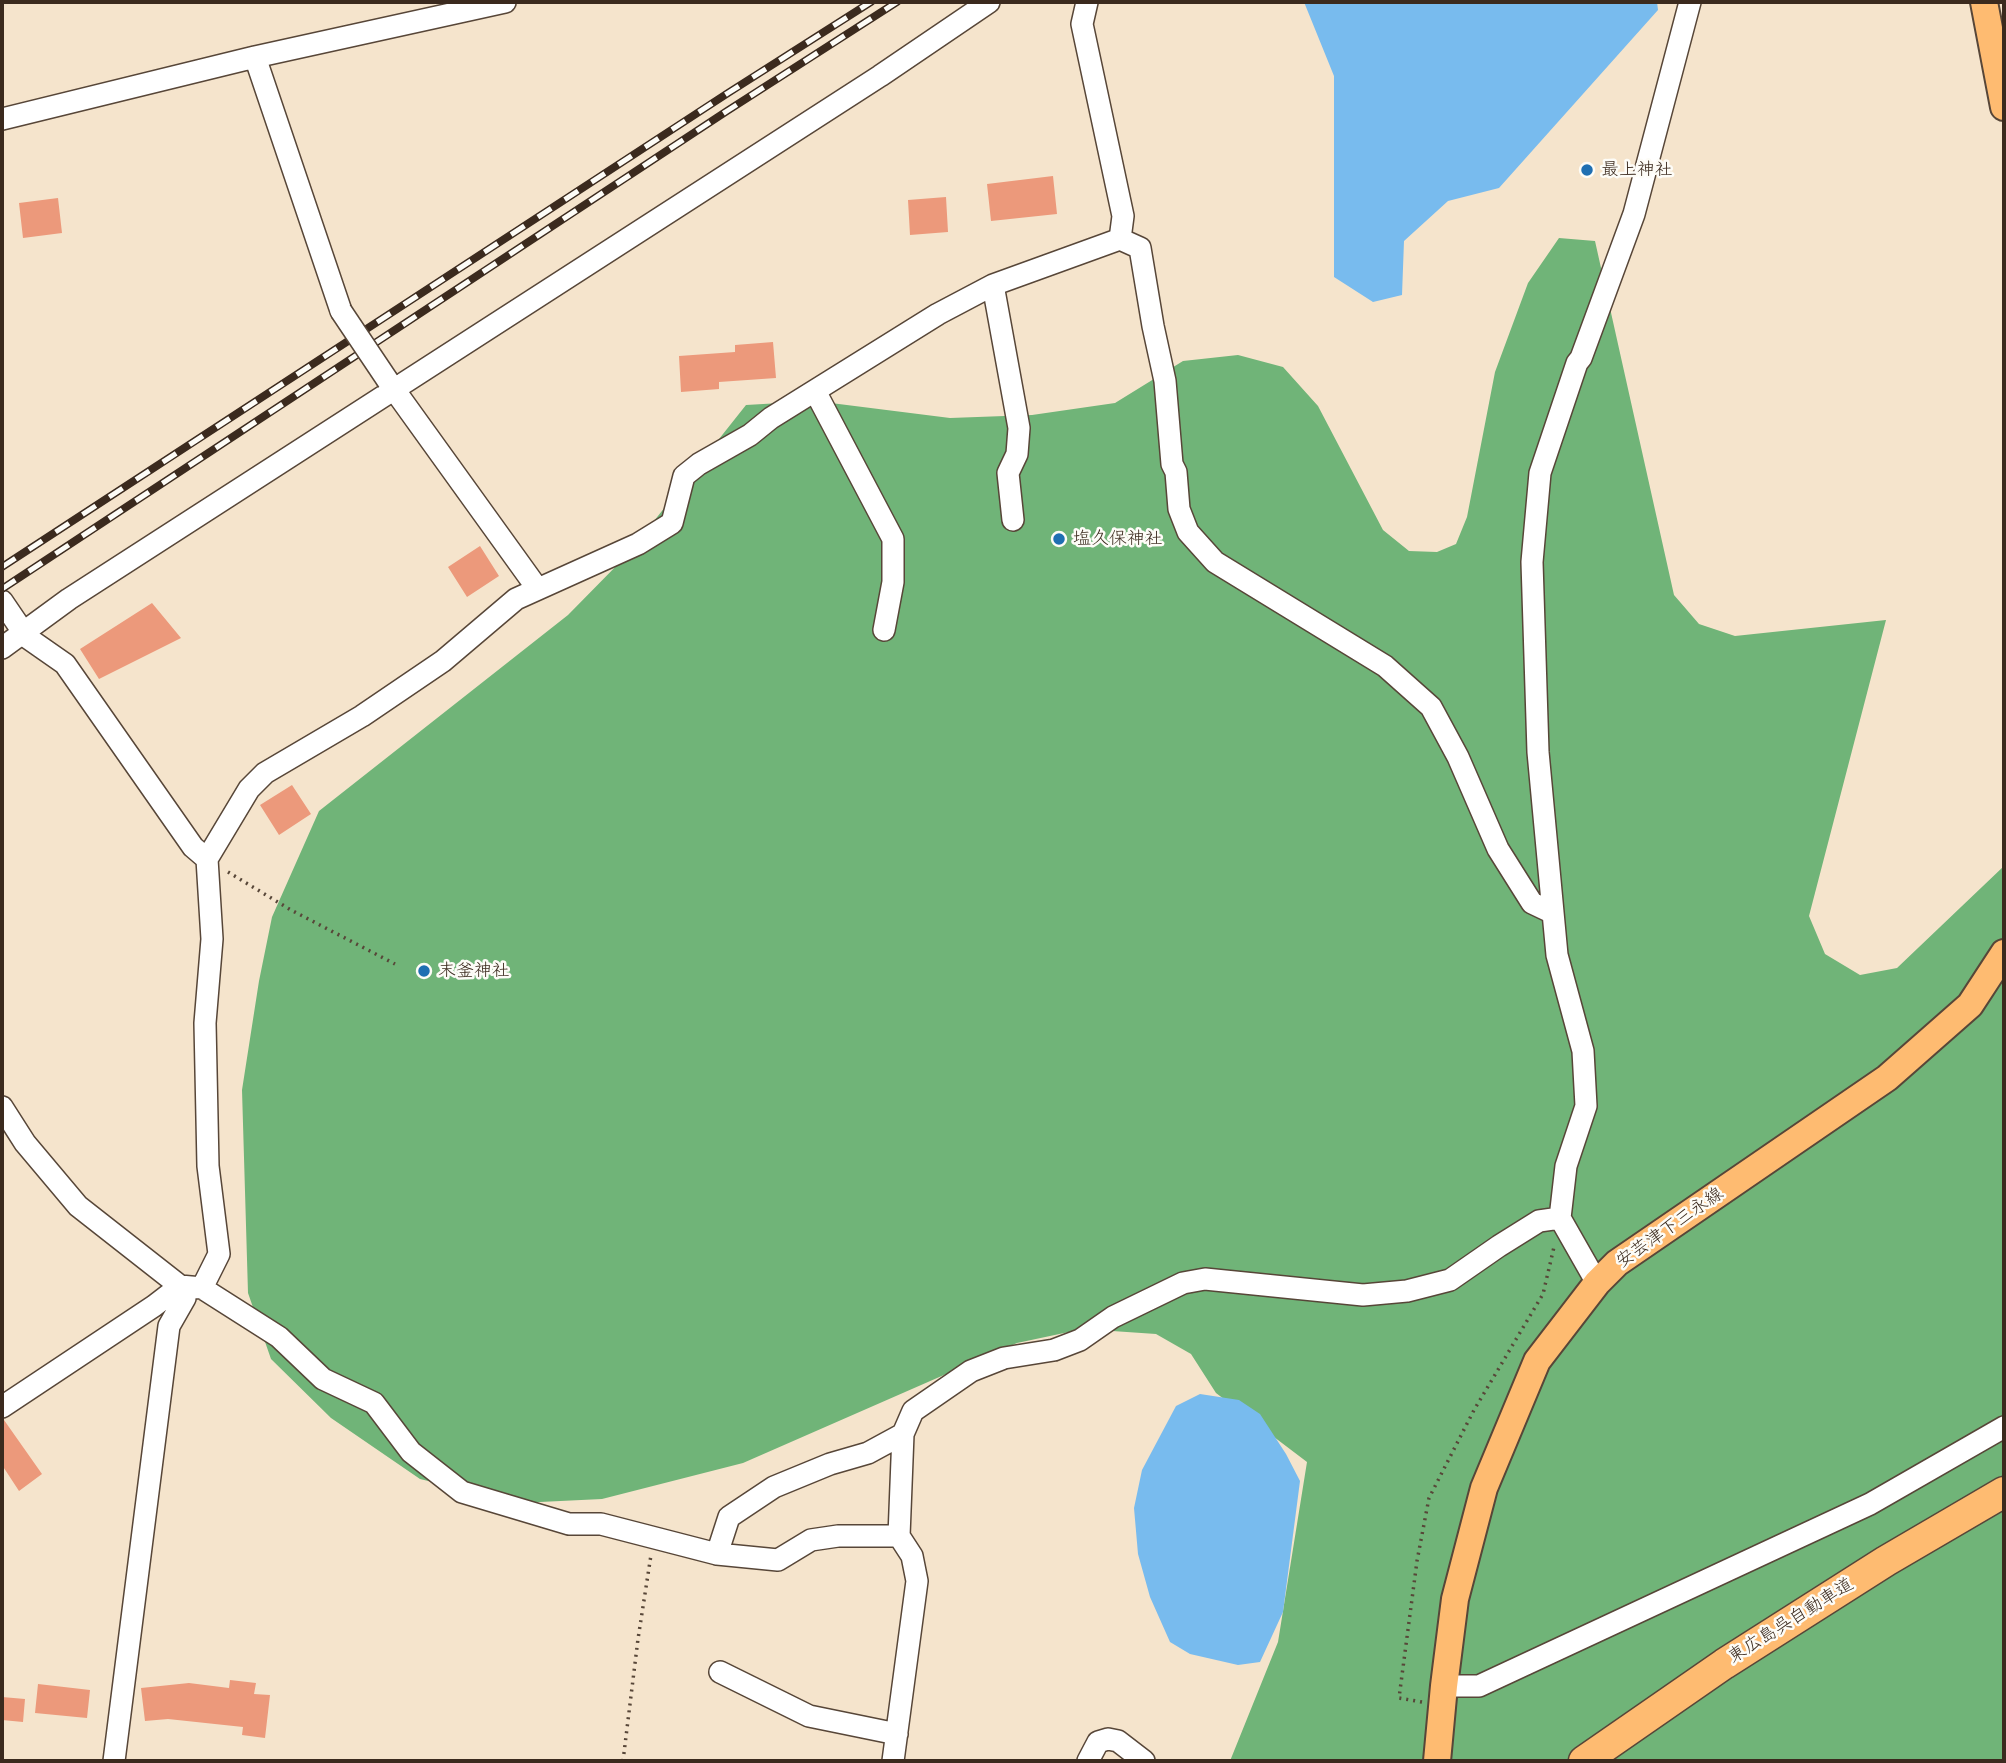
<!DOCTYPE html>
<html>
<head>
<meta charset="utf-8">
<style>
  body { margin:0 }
  #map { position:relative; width:2006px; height:1763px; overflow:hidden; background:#f5e4cc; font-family:"Shantell Sans",sans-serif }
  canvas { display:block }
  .frame { position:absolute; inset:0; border:4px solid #3b2a1e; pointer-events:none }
</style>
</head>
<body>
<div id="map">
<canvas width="2006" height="1763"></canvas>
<div class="frame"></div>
</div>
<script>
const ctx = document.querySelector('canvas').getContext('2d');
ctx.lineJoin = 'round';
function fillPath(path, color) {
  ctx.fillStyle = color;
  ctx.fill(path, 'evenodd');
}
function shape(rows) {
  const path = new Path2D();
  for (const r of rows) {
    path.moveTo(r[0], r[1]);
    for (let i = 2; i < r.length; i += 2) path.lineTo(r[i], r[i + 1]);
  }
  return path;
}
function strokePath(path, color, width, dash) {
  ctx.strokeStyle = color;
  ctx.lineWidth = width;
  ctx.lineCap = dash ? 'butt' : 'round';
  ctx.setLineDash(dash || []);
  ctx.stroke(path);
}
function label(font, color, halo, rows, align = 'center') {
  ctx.font = font + ' "Shantell Sans","Klee One",sans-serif';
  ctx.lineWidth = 5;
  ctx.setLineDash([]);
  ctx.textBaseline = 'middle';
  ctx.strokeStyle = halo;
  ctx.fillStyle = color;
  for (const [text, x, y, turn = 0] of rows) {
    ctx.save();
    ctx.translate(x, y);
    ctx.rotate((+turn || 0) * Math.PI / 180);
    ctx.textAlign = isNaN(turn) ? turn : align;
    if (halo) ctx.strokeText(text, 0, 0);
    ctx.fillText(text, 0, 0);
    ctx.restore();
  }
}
fillPath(shape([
  [1559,238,1595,241,1674,595,1699,624,1735,636,1886,620,1809,916,1825,954,1860,975,1897,968,2004,866,2004,1761,1230,1761,1278,1642,1307,1462,1216,1393,1191,1354,1156,1334,1083,1329,1017,1343,743,1463,602,1499,519,1503,420,1479,331,1418,271,1359,248,1293,242,1090,259,981,272,917,319,811,568,615,627,555,746,405,815,401,950,418,1032,415,1115,403,1183,361,1238,355,1283,367,1318,406,1383,530,1409,551,1437,552,1456,544,1467,517,1495,372,1528,283]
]), '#70b478');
fillPath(shape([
  [1304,2,1657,2,1658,10,1499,188,1448,201,1404,241,1402,295,1373,302,1334,277,1334,76],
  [1200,1394,1239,1400,1260,1414,1286,1454,1300,1481,1283,1612,1260,1662,1238,1665,1190,1654,1170,1642,1150,1597,1138,1554,1134,1508,1142,1470,1176,1406]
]), '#78bbee');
fillPath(shape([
  [1053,176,1057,214,991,221,987,184],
  [946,197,948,232,910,235,908,200],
  [58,198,62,233,23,238,19,203],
  [773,342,776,378,719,382,719,389,681,392,679,356,735,352,735,345],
  [480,546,499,576,467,597,448,567],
  [152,603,181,638,99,679,80,649],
  [292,785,311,814,279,835,260,805],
  [2,1420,4,1420,42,1474,19,1491,2,1465],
  [230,1680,256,1683,254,1694,270,1695,265,1738,242,1735,243,1727,168,1719,145,1721,141,1688,189,1683,229,1688],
  [38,1684,90,1690,87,1718,35,1713],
  [2,1697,25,1699,23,1722,2,1720]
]), '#ec997b');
const minor = shape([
  [1087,2,1082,24,1123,216,1120,239],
  [255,57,341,311],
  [2,119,255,57,505,2],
  [993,285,1019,428,1017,454,1008,473,1013,520],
  [388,381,537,588],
  [815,391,893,539,893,582,884,630],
  [2,601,19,626,22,634,65,664,193,847,207,859],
  [2,648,69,599,880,76,989,2],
  [2,1107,25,1143,78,1206,180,1286,185,1298,169,1326,114,1761],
  [1597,1283,1560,1218,1566,1166,1586,1106,1583,1051,1557,955,1538,752,1532,562,1540,473,1577,363,1581,358,1634,214,1690,2],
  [202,1288,219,1254,208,1166,205,1023,212,939,207,859,249,789,265,773,362,716,443,661,516,599,638,544,672,523,684,476,699,464,750,435,771,418,938,314,993,285,1120,239,1140,248,1153,326,1165,381,1172,464,1176,472,1179,509,1188,532,1215,562,1385,666,1431,707,1458,757,1498,849,1532,903,1553,913],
  [2,1407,154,1306,180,1286,202,1288,279,1337,323,1379,374,1403,411,1452,462,1492,569,1524,601,1524,717,1554,778,1560,811,1540,838,1536,899,1536],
  [717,1554,729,1517,774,1487,830,1464,868,1453,903,1434],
  [720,1672,809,1716,897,1734],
  [1444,1686,1479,1686,1870,1504,2004,1427],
  [893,1761,917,1581,912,1556,899,1536,903,1434,913,1411,971,1371,1004,1358,1054,1350,1080,1340,1113,1317,1183,1283,1205,1279,1363,1295,1407,1291,1450,1280,1499,1246,1539,1221,1560,1218],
  [1088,1761,1098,1742,1108,1739,1118,1741,1144,1761]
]);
const major = shape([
  [1984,2,2004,107],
  [1437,1761,1444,1686,1455,1599,1484,1488,1537,1361,1597,1283,1617,1263,1887,1078,1970,1005,2004,953]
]);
const highway = shape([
  [1584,1761,1724,1664,1886,1561,2004,1492]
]);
strokePath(minor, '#574638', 24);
strokePath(major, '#574638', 30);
strokePath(highway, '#574638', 33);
strokePath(shape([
  [228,872,291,910,395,964],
  [1422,1702,1399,1698,1417,1561,1429,1498,1474,1410,1543,1294,1554,1247],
  [623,1761,638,1639,651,1555]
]), '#574638', 3.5, [2, 5]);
strokePath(minor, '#fff', 21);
strokePath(major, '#febb71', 26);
strokePath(highway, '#febb71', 30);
const rail = shape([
  [2,567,728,93,871,2],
  [2,589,727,111,897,2]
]);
strokePath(rail, '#3b2a1e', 8);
strokePath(rail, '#fdfcf7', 5, [16]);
const minorBridge = shape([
  [341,311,388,381]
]);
strokePath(minorBridge, '#574638', 24, []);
strokePath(minorBridge, '#fff', 21);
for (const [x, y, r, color] of [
  [1587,170,7,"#1f6fb2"],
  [1059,539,7,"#1f6fb2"],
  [424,971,7,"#1f6fb2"]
]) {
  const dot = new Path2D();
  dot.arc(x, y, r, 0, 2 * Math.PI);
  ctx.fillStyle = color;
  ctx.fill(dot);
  strokePath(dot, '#fdfcf7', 2.5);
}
label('18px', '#3b2a1e', '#fdfcf7', [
  ["最上神社",1601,170],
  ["塩久保神社",1073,539],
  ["末釜神社",438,971]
], 'left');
label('18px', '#3b2a1e', '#fdfcf7', [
  ["安芸津下三永線",1670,1228,-35],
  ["東広島呉自動車道",1791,1621,-32]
]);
</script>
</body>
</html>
